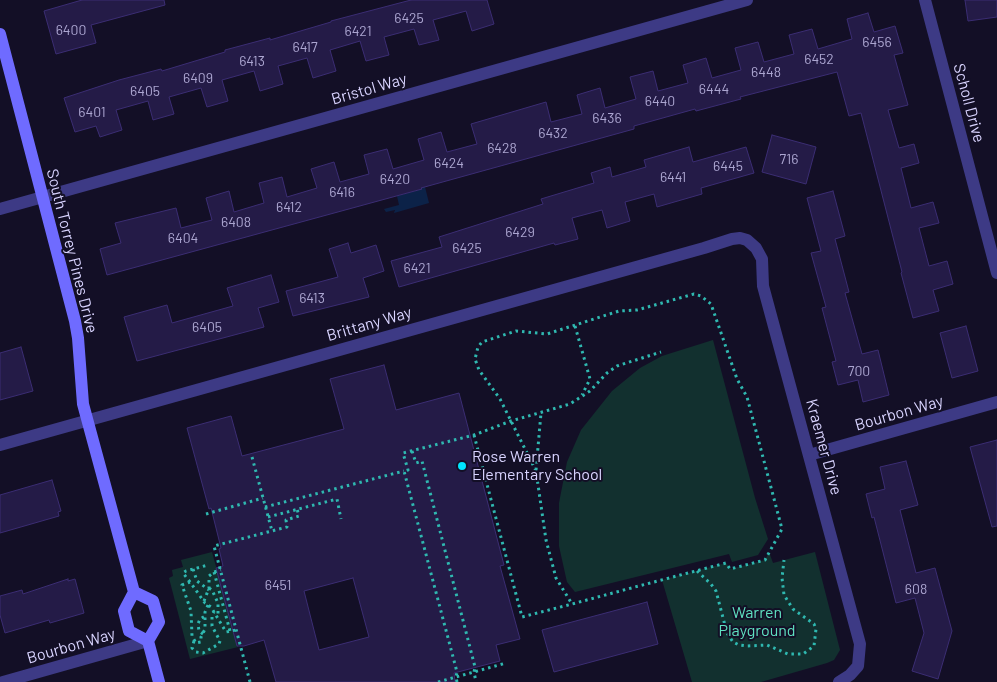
<!DOCTYPE html>
<html>
<head>
<meta charset="utf-8">
<style>
  body { margin:0 }
  canvas { display:block; background:#130f26 }
</style>
</head>
<body>
<canvas width="997" height="682"></canvas>
<script>
const ctx = document.querySelector('canvas').getContext('2d');
ctx.lineJoin = 'round';
function fillPath(path, color) {
  ctx.fillStyle = color;
  ctx.fill(path, 'evenodd');
}
function shape(rows) {
  const path = new Path2D();
  for (const r of rows) {
    path.moveTo(r[0], r[1]);
    for (let i = 2; i < r.length; i += 2) path.lineTo(r[i], r[i + 1]);
  }
  return path;
}
function strokePath(path, color, width, dash) {
  ctx.strokeStyle = color;
  ctx.lineWidth = width;
  ctx.lineCap = dash ? 'butt' : 'round';
  ctx.setLineDash(dash || []);
  ctx.stroke(path);
}
function label(font, color, halo, rows, align = 'center') {
  ctx.font = font + ' Barlow,sans-serif';
  ctx.lineWidth = 4;
  ctx.setLineDash([]);
  ctx.textBaseline = 'middle';
  ctx.strokeStyle = halo;
  ctx.fillStyle = color;
  for (const [text, x, y, turn = 0] of rows) {
    ctx.save();
    ctx.translate(x, y);
    ctx.rotate((+turn || 0) * Math.PI / 180);
    ctx.textAlign = isNaN(turn) ? turn : align;
    if (halo) ctx.strokeText(text, 0, 0);
    ctx.fillText(text, 0, 0);
    ctx.restore();
  }
}
fillPath(shape([
  [713,340,755,498,768,539,758,555,732,562,729,554,575,592,567,582,559,546,559,503,567,462,581,430,612,391,640,368,662,356],
  [212,552,238,647,190,659,169,578,173,576,172,570,183,567,181,560],
  [769,552,773,563,815,552,840,650,834,660,827,663,761,682,692,682,662,580,726,563,731,569,765,560]
]), '#12302f');
fillPath(shape([
  [415,165,423,179,429,203,394,213,395,210,386,212,384,209,399,205,397,196,422,189]
]), '#0c2248');
const building = shape([
  [82,0,164,0,165,5,91,25,96,43,56,54,44,11,82,0],
  [411,0,487,0,494,24,472,31,466,11,433,20,439,40,419,45,414,29,384,37,389,55,366,61,360,41,330,50,336,71,313,78,307,58,278,66,283,84,260,91,254,71,222,80,228,101,207,107,201,88,169,97,174,114,153,120,148,101,116,110,122,130,100,137,96,126,75,132,64,98,119,80,161,69,162,71,225,52,225,50,270,38,270,40,331,22,331,21,411,0],
  [965,0,997,0,997,17,968,21,965,0],
  [868,13,874,32,895,26,903,53,894,55,908,105,888,110,899,148,914,144,919,163,901,168,911,208,933,202,939,223,919,228,929,266,947,261,953,284,933,290,939,311,913,318,901,273,902,272,861,113,849,116,837,72,740,97,741,99,696,111,695,109,634,126,634,129,421,188,422,189,107,275,100,249,121,243,115,223,176,208,181,228,212,220,206,198,229,191,234,212,264,203,259,183,282,177,287,197,317,188,311,169,334,162,340,182,369,174,364,155,387,149,393,169,424,160,418,139,441,132,447,152,477,144,471,124,546,102,551,122,582,114,577,95,600,88,605,108,636,99,630,77,653,71,658,91,688,83,683,65,706,58,712,78,741,70,735,48,758,42,764,62,794,54,789,35,812,29,818,49,852,39,847,19,868,13],
  [772,135,816,147,806,184,762,172,772,135],
  [689,147,693,162,746,147,754,173,701,188,702,194,657,207,654,194,625,202,630,221,607,228,602,210,572,218,578,239,555,245,554,243,399,287,391,261,442,247,439,237,543,204,541,199,594,183,591,173,610,167,612,177,646,167,644,160,689,147],
  [833,191,845,236,835,239,849,292,845,293,862,354,878,350,889,395,863,402,858,380,838,385,832,362,836,361,822,308,826,307,811,253,821,251,807,198,833,191],
  [348,243,351,253,376,245,384,271,363,278,369,297,293,316,286,291,338,277,329,249,348,243],
  [271,275,279,302,258,308,264,327,137,361,124,317,167,305,172,323,233,306,227,288,271,275],
  [966,326,978,371,952,378,940,333,966,326],
  [21,347,33,391,0,400,0,353,21,347],
  [384,365,396,410,459,393,504,565,500,566,520,639,496,645,500,661,454,673,455,682,276,682,264,640,244,646,237,646,216,568,223,566,219,549,221,548,211,508,209,509,187,428,231,416,242,456,344,429,330,379,384,365],
  [353,578,369,637,319,650,304,591,353,578],
  [997,440,997,526,992,527,970,447,997,440],
  [906,461,918,505,900,510,916,573,935,568,952,631,938,679,912,671,924,633,915,598,896,603,874,517,872,518,866,494,885,489,880,467,906,461],
  [52,480,61,511,58,512,59,516,0,533,0,495,52,480],
  [68,579,68,581,75,579,84,613,50,623,49,620,5,633,0,615,0,596,22,590,23,594,68,579],
  [647,602,658,644,554,672,542,630,647,602]
]);
fillPath(building, '#241b47');
strokePath(building, '#3b2d73', 1);
strokePath(shape([
  [575,326,590,379,582,395],
  [474,435,522,617,572,604,635,587,726,563,730,569,765,560,782,529,747,397,737,379,711,304,701,296,694,294,637,310,619,311,547,334,516,331,482,342,478,347,475,359,479,370,500,399,536,471,546,540,556,578,572,604],
  [412,451,416,463,422,461,475,667,474,672,476,682],
  [252,457,272,531],
  [536,470,541,413],
  [265,507,404,471],
  [206,514,263,498],
  [268,517,337,499,341,519],
  [193,569,197,581,209,590],
  [697,571,711,584,716,591,727,633,733,642,739,645,747,646,767,645,788,654,803,654,814,646,816,629,814,624,793,609,784,595,782,578,784,560],
  [214,572,230,631],
  [190,582,183,573,186,571,208,565],
  [209,588,212,590,218,603,218,617],
  [204,601,209,588,209,576,214,572,221,570],
  [208,605,205,612,205,629,201,637,201,642,196,643,192,636,191,611,182,585,190,582,205,603,211,607,226,632,236,630],
  [203,634,199,631,198,624,200,619,205,616],
  [194,641,192,648,196,652,203,653,219,644,220,641,212,626,212,617,214,612],
  [250,682,214,546,287,527,286,520,299,516,297,509],
  [438,682,506,663],
  [457,682,456,677,457,672,404,471,408,470,403,453,474,435,511,421,570,404,590,391,607,373,617,366,661,352]
]), '#2fb8b0', 3, [2.5, 4]);
strokePath(shape([
  [925,0,997,273],
  [0,209,747,0],
  [0,445,704,248,732,239,740,238,747,240,756,248,762,259,763,286,860,644,858,666,850,675,839,682],
  [809,455,997,402],
  [3,682,148,641]
]), '#3d3a85', 12);
strokePath(shape([
  [0,34,75,321,78,338,83,404,134,592,124,611,129,631,148,641],
  [134,592,153,601,159,622,148,641,159,682]
]), '#6f6bff', 12);
for (const [x, y, r, color] of [
  [462,466,5,"#00e5ff"]
]) {
  const dot = new Path2D();
  dot.arc(x, y, r, 0, 2 * Math.PI);
  ctx.fillStyle = color;
  ctx.fill(dot);
  strokePath(dot, '#130f26', 2);
}
label('14px', '#aca6d1', null, [
  ["6425",409,18],
  ["6400",71,30],
  ["6421",358,31],
  ["6456",877,42],
  ["6417",305,47],
  ["6452",819,59],
  ["6413",252,61],
  ["6448",766,72],
  ["6409",198,78],
  ["6444",714,89],
  ["6405",145,91],
  ["6440",660,101],
  ["6401",92,112],
  ["6436",607,118],
  ["6432",553,133],
  ["6428",502,148],
  ["716",789,159],
  ["6424",449,163],
  ["6445",728,166],
  ["6441",673,177],
  ["6420",395,179],
  ["6416",342,192],
  ["6412",289,207],
  ["6408",236,222],
  ["6429",520,232],
  ["6404",183,238],
  ["6425",467,248],
  ["6421",417,268],
  ["6413",312,298],
  ["6405",207,327],
  ["700",859,371],
  ["6451",278,585],
  ["608",916,589]
]);
label('16px', '#d9d4ff', '#130f26', [
  ["Bristol Way",369,89,-16],
  ["Scholl Drive",969,103,75],
  ["South Torrey Pines Drive",72,251,76],
  ["Brittany Way",369,324,-16],
  ["Bourbon Way",899,413,-16],
  ["Kraemer Drive",824,447,75],
  ["Bourbon Way",71,646,-16]
]);
label('16px', '#d9d4ff', '#130f26', [
  ["Rose Warren",472,457],
  ["Elementary School",472,475]
], 'left');
label('16px', '#5fe0c0', '#130f26', [
  ["Warren",757,613],
  ["Playground",757,631]
]);
</script>
</body>
</html>
